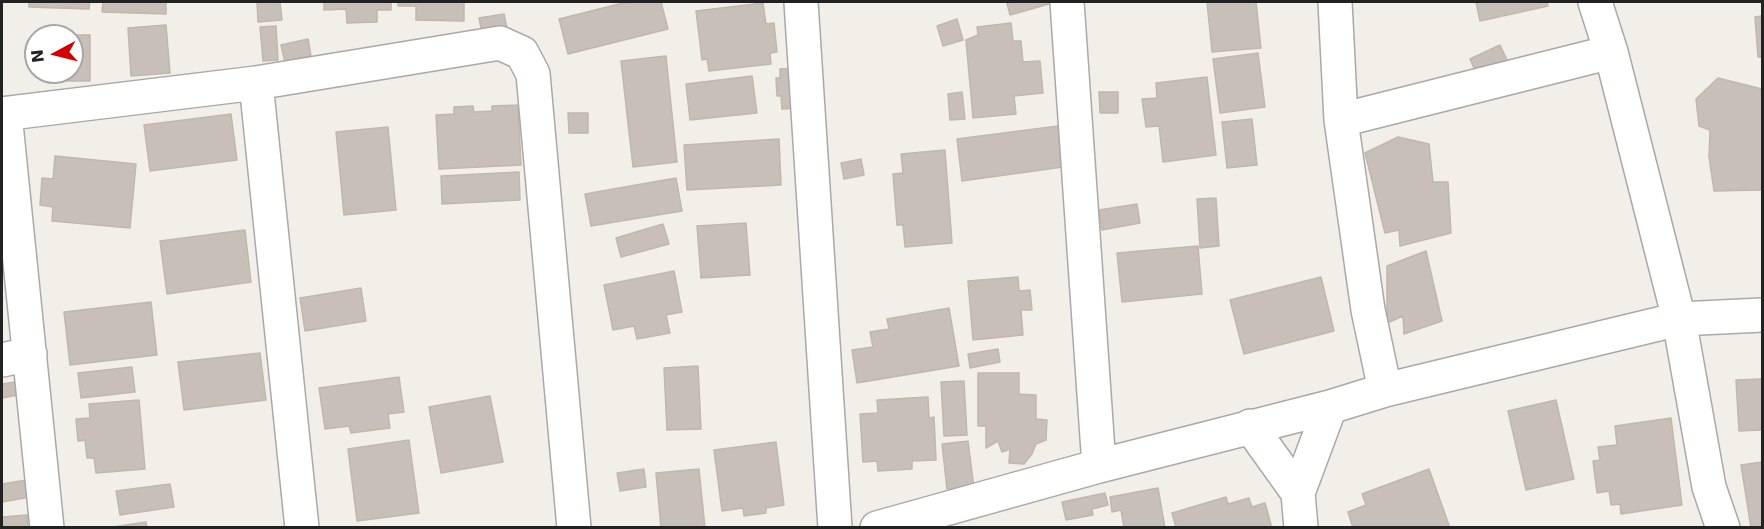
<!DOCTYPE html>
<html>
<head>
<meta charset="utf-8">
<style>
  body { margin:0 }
  #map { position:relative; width:1764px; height:529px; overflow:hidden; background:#f2efe9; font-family:"DejaVu Sans",sans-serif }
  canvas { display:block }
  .frame { position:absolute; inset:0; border:3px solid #222; pointer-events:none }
  .north { position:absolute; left:24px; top:24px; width:60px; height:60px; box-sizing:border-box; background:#fff; border:2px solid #a7a7a7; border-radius:50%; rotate:263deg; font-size:16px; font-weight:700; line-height:24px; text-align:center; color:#222 }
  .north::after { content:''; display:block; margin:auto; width:21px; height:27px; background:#d40000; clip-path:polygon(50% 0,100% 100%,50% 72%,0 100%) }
</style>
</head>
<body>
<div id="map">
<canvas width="1764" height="529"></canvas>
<div class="frame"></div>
<div class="north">N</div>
</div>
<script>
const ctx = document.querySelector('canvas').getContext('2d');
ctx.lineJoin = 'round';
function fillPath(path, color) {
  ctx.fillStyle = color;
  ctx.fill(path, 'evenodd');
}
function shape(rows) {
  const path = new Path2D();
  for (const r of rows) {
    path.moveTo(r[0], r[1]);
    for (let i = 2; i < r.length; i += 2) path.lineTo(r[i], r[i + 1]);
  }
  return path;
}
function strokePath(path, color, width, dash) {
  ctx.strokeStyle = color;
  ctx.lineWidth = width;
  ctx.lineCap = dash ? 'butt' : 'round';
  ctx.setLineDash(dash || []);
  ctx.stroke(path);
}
const building = shape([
  [29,2,90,2,89,9,29,7,29,2],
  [103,2,166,2,166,14,102,12,103,2],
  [257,2,280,2,282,20,258,22,257,2],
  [324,2,391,2,391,10,377,10,377,22,347,23,346,9,324,10,324,2],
  [398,2,464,2,464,21,416,20,416,6,398,6,398,2],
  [627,2,661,2,668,29,568,54,559,19,627,2],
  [1011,2,1056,2,1010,15,1007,3,1011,2],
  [1207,2,1256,2,1261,48,1212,52,1207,2],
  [1476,2,1547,2,1548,6,1480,21,1476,2],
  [763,3,766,24,774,23,777,52,770,53,771,64,709,71,707,59,702,60,696,11,763,3],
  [504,14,507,28,482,33,479,18,504,14],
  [1762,16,1762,57,1758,57,1755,17,1762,16],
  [957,19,963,40,943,46,937,26,957,19],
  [1011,23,1013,41,1021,41,1023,62,1040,61,1043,93,1014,96,1016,114,973,118,966,40,978,35,977,27,1011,23],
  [166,25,170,73,131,76,128,28,166,25],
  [276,26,278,60,263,61,260,27,276,26],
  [54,35,90,35,90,81,54,81,54,72,72,72,72,36,54,35],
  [308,39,311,56,285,62,281,45,308,39],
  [1500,45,1508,62,1477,75,1470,59,1500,45],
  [1258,53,1265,107,1220,113,1213,59,1258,53],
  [666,56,677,162,633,167,621,61,666,56],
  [797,68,798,108,782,109,781,96,777,96,776,78,780,78,780,69,797,68],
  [752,76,757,113,690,120,686,84,752,76],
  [1207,77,1216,155,1163,162,1159,126,1146,127,1142,99,1157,98,1156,83,1207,77],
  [1718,78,1762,89,1762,190,1714,191,1709,157,1710,130,1699,126,1696,99,1718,78],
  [962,92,965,119,950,120,948,94,962,92],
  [1099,92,1118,92,1118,113,1100,113,1099,92],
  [518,105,521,165,439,169,436,115,454,114,454,107,473,106,474,112,492,111,492,106,518,105],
  [568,113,588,113,588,133,569,133,568,113],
  [231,114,237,160,150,171,144,125,231,114],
  [1252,119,1257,165,1227,168,1222,122,1252,119],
  [1058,126,1063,167,962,181,957,139,1058,126],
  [388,127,396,210,344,215,336,132,388,127],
  [1398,137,1429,144,1433,182,1448,182,1451,233,1400,246,1399,230,1385,233,1365,153,1398,137],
  [779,139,781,185,687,190,684,145,779,139],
  [945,150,952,243,905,247,903,225,897,225,893,174,903,173,901,154,945,150],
  [55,156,136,164,130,228,52,221,53,207,40,205,42,178,53,179,55,156],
  [861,159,864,175,844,179,841,163,861,159],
  [519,172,520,200,442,204,441,176,519,172],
  [676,178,682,211,591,226,585,194,676,178],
  [1216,198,1219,246,1200,248,1197,199,1216,198],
  [1137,204,1140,223,1102,230,1099,210,1137,204],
  [746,223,750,275,701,278,697,226,746,223],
  [663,224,669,244,621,257,616,238,663,224],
  [245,230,251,282,167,294,160,241,245,230],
  [1198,246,1202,294,1122,302,1117,253,1198,246],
  [1426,251,1442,321,1404,334,1403,316,1387,323,1387,266,1426,251],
  [674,271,682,312,666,315,670,333,637,339,634,326,613,330,604,285,674,271],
  [1018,277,1019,291,1030,290,1032,310,1021,310,1023,335,973,340,968,281,1018,277],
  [1321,277,1334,331,1244,354,1230,300,1321,277],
  [361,288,366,321,305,331,300,298,361,288],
  [151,302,157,355,70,365,64,312,151,302],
  [949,308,959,366,857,383,852,350,873,347,870,332,889,329,887,319,949,308],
  [998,349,1000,362,970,368,968,354,998,349],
  [260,353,266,400,184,410,178,362,260,353],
  [698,366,701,429,667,430,664,368,698,366],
  [132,367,135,392,81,398,78,373,132,367],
  [978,373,1019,373,1019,394,1036,395,1036,419,1047,420,1046,440,1036,444,1032,454,1024,464,1009,463,1010,449,1002,452,998,441,986,448,986,426,978,426,978,373],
  [399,377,404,412,388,414,390,428,351,433,349,426,325,429,319,388,399,377],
  [1762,379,1762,430,1739,431,1736,380,1762,379],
  [964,381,967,435,944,436,941,382,964,381],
  [16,382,18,395,2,398,2,384,16,382],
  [490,396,503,462,441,473,429,407,490,396],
  [928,397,929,418,934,417,936,460,912,461,912,469,878,471,877,461,863,462,860,414,878,413,877,400,928,397],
  [139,400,145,469,96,473,94,458,87,458,85,440,78,441,76,419,90,418,89,404,139,400],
  [1556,400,1574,479,1526,490,1508,411,1556,400],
  [1671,418,1682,505,1621,514,1620,504,1611,505,1609,491,1597,493,1593,461,1600,460,1598,447,1617,445,1615,426,1671,418],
  [409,440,419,513,357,521,348,449,409,440],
  [968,441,974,488,958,490,958,488,947,489,942,444,968,441],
  [776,442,784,505,766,508,766,513,744,516,743,508,722,511,714,450,776,442],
  [1762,462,1762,528,1751,528,1741,465,1762,462],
  [644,469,646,487,620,491,617,473,644,469],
  [699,469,705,528,661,528,656,473,699,469],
  [1429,469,1450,528,1353,528,1348,512,1366,505,1362,494,1429,469],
  [33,479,36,496,2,502,2,484,33,479],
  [170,484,174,507,120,515,116,491,170,484],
  [1158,488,1165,528,1124,528,1121,510,1112,512,1110,497,1158,488],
  [1105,493,1108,505,1092,509,1093,515,1066,520,1062,502,1105,493],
  [1226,497,1228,504,1249,498,1252,507,1265,503,1272,528,1176,528,1172,513,1226,497],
  [27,515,28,528,2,528,2,517,27,515],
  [146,522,147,528,106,528,146,522]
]);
fillPath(building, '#c7bfb8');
strokePath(building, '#c4b6ab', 1.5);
const minor = shape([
  [801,2,835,528],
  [1067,2,1099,466],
  [1335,2,1341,120],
  [1595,2,1611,52,1679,319,1709,487,1723,528],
  [256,83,302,528],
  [2,114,256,83,500,43,522,53,533,74,574,528],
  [5,114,47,528],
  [2,360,30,354],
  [1385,390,1368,310,1341,120,1611,52],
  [1250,426,1298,493],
  [877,528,1099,466,1330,407,1385,390,1679,319,1762,315],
  [1301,528,1298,493,1330,407]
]);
strokePath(minor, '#a9a9a9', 36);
strokePath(minor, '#fff', 33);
</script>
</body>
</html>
